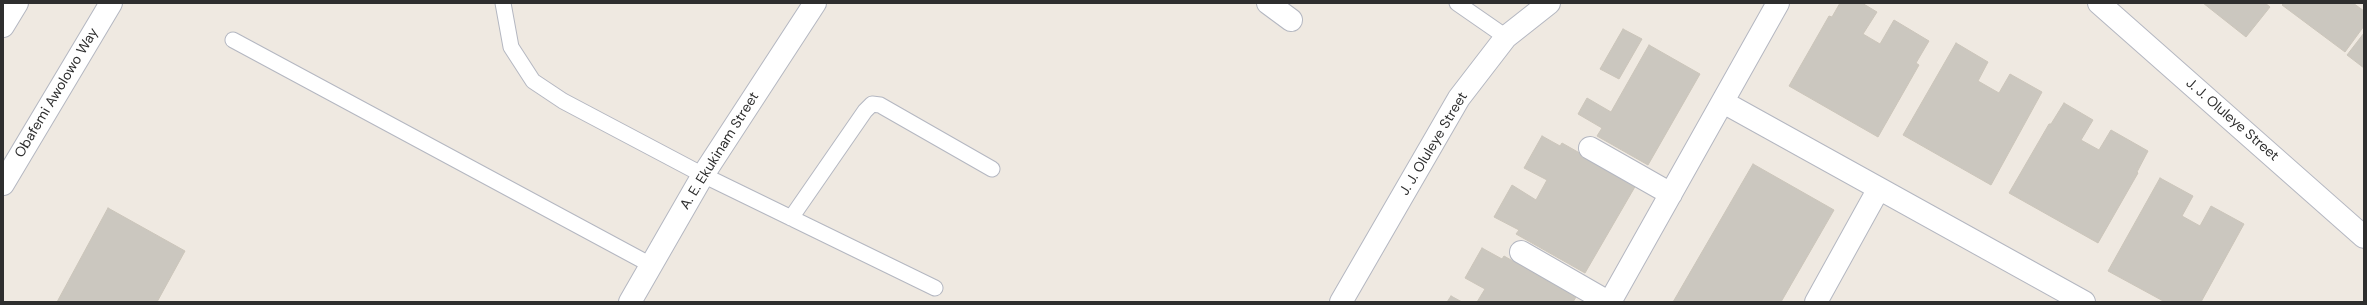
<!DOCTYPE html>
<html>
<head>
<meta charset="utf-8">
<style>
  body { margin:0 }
  #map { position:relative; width:2367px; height:305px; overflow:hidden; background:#efe9e1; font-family:"DM Sans",sans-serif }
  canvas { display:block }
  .frame { position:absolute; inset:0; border:4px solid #2e2e2e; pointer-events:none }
</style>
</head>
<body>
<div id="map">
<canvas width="2367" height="305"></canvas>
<div class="frame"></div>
</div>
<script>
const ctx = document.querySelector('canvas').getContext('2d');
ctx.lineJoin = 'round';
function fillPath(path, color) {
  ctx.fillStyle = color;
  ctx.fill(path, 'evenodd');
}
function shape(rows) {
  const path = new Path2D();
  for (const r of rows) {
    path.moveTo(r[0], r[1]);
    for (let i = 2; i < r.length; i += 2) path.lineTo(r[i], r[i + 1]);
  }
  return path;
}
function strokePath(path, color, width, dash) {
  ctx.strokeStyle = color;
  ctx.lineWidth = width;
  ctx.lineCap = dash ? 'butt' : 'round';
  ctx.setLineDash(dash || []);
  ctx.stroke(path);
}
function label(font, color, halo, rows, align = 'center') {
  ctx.font = font + ' "DM Sans",sans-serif';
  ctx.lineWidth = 3.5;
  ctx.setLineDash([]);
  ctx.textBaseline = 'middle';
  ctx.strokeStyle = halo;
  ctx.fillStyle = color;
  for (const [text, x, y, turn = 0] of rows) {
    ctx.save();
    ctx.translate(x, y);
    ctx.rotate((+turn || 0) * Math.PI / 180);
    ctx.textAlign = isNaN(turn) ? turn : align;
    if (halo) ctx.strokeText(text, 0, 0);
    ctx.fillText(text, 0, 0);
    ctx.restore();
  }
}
const building = shape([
  [1840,3,1862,3,1877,12,1863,34,1880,44,1894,20,1929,41,1916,63,1919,65,1878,137,1789,86,1829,16,1832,17,1840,3],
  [2203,3,2265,3,2270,7,2246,37,2203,3],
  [2284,3,2353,3,2364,11,2364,26,2345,52,2282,5,2284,3],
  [1623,29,1642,39,1619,79,1600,69,1623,29],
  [2364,33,2364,68,2347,55,2364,33],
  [1956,43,1988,62,1978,81,1999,93,2010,74,2042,92,1991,185,1903,135,1956,43],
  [1649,45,1700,74,1648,165,1597,136,1602,128,1578,114,1587,98,1611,112,1649,45],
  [2064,103,2093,120,2081,140,2099,150,2111,130,2148,151,2137,172,2138,173,2098,243,2009,193,2049,124,2051,124,2064,103],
  [1542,136,1560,146,1562,143,1636,185,1585,273,1516,234,1519,230,1494,217,1512,185,1536,200,1547,180,1524,168,1542,136],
  [1753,164,1834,210,1781,302,1673,302,1753,164],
  [2160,178,2193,196,2182,216,2200,226,2211,206,2244,224,2201,302,2165,302,2108,271,2160,178],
  [108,208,185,251,157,302,57,302,108,208],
  [1482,248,1502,259,1504,256,1576,297,1573,302,1477,302,1485,289,1465,278,1482,248],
  [1451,296,1462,302,1447,302,1451,296]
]);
fillPath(building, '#cbc7bf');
strokePath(building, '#cbc5ba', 1);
const lane = shape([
  [503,3,511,47,533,81,563,101,703,175,935,288],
  [1457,3,1506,37],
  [233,40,651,265],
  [791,218,865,111,872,104,880,105,992,169]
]);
const street = shape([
  [1268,3,1291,20],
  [2099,3,2364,237],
  [1723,102,2084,302],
  [1590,148,1671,194],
  [1521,252,1608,302],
  [630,302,703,175,815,3],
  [1341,302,1459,98,1506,37,1549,3],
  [1610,302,1778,3],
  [1816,302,1878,190]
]);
const secondary = shape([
  [3,26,17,3],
  [3,184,111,3]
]);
strokePath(lane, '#b4b7c1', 17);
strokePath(street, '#b4b7c1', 24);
strokePath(secondary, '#b4b7c1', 24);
strokePath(lane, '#fff', 15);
strokePath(street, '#fff', 22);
strokePath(secondary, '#fff', 22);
label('14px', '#2e2e2e', '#fff', [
  ["Obafemi Awolowo Way",57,93,-59],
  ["J. J. Oluleye Street",2232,120,41],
  ["J. J. Oluleye Street",1434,144,-59],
  ["A. E. Ekukinam Street",720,151,-58]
]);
</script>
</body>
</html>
